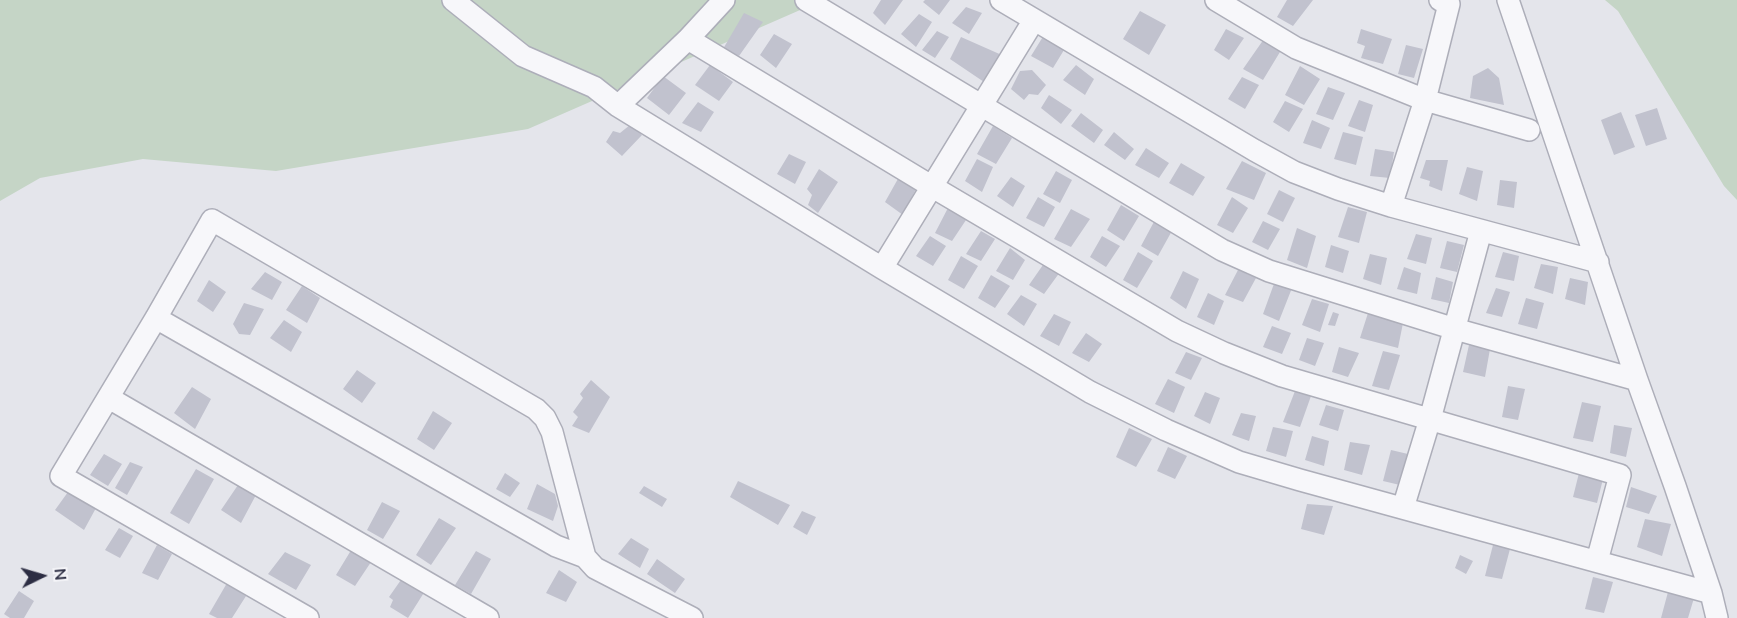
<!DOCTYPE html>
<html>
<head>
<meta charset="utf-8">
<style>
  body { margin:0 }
  #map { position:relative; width:1737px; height:618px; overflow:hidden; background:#e4e5eb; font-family:"Nunito Sans",sans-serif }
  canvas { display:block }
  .north { position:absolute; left:12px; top:546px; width:60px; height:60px; -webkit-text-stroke:4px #f4f4f8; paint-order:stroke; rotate:85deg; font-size:16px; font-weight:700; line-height:24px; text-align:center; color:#2c2d43 }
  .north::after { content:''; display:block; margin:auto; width:21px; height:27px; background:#2c2d43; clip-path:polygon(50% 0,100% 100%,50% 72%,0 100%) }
</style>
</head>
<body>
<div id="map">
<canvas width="1737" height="618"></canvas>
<div class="north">N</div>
</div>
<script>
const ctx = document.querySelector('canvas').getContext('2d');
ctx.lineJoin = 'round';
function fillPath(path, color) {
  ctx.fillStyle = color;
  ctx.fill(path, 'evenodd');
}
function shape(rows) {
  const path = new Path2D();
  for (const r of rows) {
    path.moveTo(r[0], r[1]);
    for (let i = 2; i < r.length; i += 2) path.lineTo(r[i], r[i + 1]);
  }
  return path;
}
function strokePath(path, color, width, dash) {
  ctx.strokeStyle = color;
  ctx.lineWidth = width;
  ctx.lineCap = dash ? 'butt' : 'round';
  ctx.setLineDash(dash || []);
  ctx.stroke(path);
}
fillPath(shape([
  [0,0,823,0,528,129,276,171,143,159,40,178,0,201],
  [1605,0,1737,0,1737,200,1724,186,1618,11]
]), '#c5d5c6');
fillPath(shape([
  [881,0,903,0,885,25,873,13],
  [925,0,950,0,939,15,923,2],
  [1287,0,1313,0,1293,26,1277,17],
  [966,7,982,13,969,34,952,23],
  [1140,11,1166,25,1149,55,1123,39],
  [744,13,763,22,739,56,723,49],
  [919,14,932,22,916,47,901,34],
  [1226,29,1244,38,1229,60,1214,50],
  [1361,29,1392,39,1383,64,1361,58,1365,46,1357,43],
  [937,31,949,37,935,58,922,50],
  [774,34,792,44,776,68,760,55],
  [1044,35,1064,50,1053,68,1031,56],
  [1266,36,1283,47,1263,80,1243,69],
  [961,37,1004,56,987,84,950,59],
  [1406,45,1423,49,1414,78,1398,74],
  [710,65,733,82,719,101,695,85],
  [1076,65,1094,79,1085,95,1063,80],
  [1300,66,1320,79,1304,105,1285,95],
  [1488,68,1499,78,1504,105,1470,98,1473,76],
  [1032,70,1046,85,1038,95,1029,94,1024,100,1011,89,1020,71],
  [663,76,686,93,669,115,647,98],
  [1242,77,1259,85,1245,109,1228,99],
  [1328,87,1345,93,1333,120,1316,114],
  [1049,95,1072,110,1061,124,1041,108],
  [1359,100,1373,105,1365,132,1348,126],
  [1285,101,1303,109,1289,132,1273,122],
  [698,102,714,112,701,132,682,123],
  [1657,108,1667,139,1646,146,1635,115],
  [1621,112,1635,147,1614,155,1601,120],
  [1081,113,1103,130,1094,143,1071,126],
  [1312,120,1330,128,1321,149,1303,143],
  [630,125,642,135,622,156,606,142,613,131,620,133],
  [993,126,1012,138,996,164,977,154],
  [1114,132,1134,149,1125,160,1104,145],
  [1343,132,1363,137,1356,165,1334,159],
  [1146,148,1169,163,1159,178,1135,165],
  [1375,149,1394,152,1390,178,1370,176],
  [789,154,806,162,795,184,777,174],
  [977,159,993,167,982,192,965,181],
  [1426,160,1448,160,1442,191,1429,186,1430,181,1420,178],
  [1242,161,1266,173,1254,200,1226,189],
  [1181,163,1205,177,1193,196,1169,183],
  [1467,167,1483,171,1477,201,1459,194],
  [819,169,838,182,818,213,808,205,812,195,807,189],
  [1056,171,1072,180,1060,203,1043,194],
  [899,177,917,187,903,215,885,202],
  [1011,177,1025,186,1013,207,997,196],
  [1500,180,1517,182,1514,208,1497,205],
  [1279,190,1295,198,1283,222,1267,214],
  [1038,197,1055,207,1044,227,1026,218],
  [1232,197,1248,208,1233,233,1217,225],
  [1121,205,1139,216,1124,241,1107,230],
  [949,206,968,217,952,241,935,233],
  [1348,207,1367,212,1359,243,1338,237],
  [1071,209,1090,219,1071,247,1054,239],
  [1156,218,1173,229,1158,256,1141,246],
  [1263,221,1280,229,1268,250,1252,242],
  [1297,228,1316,236,1307,268,1287,260],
  [981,231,995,239,981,261,966,254],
  [1416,234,1432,238,1426,264,1407,259],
  [930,236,946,246,933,266,916,256],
  [1102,236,1120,246,1106,267,1090,257],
  [1447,241,1464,245,1457,272,1440,268],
  [1331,245,1349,251,1343,273,1325,267],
  [1010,248,1025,260,1013,280,996,271],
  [1138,252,1153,261,1137,288,1123,280],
  [1503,252,1519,256,1514,281,1495,277],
  [1370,254,1387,258,1381,285,1363,279],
  [961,256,978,266,964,289,948,280],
  [1045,262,1060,272,1044,294,1029,285],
  [1541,264,1558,267,1553,294,1534,288],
  [1404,267,1421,273,1417,294,1397,289],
  [1238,270,1256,278,1243,302,1225,295],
  [1183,271,1199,279,1186,309,1170,298],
  [265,272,282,282,272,300,251,289],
  [991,275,1010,286,995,308,978,298],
  [1436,277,1453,282,1449,303,1431,299],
  [1570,278,1588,282,1585,305,1565,299],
  [209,280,226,292,213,312,197,301],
  [1275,281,1292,288,1279,321,1263,314],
  [302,286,320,298,307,323,286,310],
  [1496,288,1510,292,1502,317,1486,313],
  [1208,293,1224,301,1214,325,1197,317],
  [1021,295,1037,304,1024,326,1007,314],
  [1526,298,1544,303,1537,329,1518,324],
  [1312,299,1329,304,1320,332,1302,325],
  [244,303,264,309,250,335,239,334,233,324],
  [1333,312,1339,314,1335,326,1328,325],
  [1368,313,1403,323,1398,348,1360,338],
  [1054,314,1071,322,1059,346,1040,336],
  [284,320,302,332,291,352,270,338],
  [1272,326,1291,333,1282,354,1263,347],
  [1086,333,1102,344,1089,362,1072,353],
  [1307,338,1324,343,1315,366,1299,360],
  [1469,345,1490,349,1485,377,1463,372],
  [1339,347,1359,353,1348,377,1332,372],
  [1383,351,1400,355,1389,390,1372,386],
  [1186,352,1202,358,1191,380,1175,373],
  [357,370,376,383,362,403,343,389],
  [1168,379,1185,387,1174,413,1155,404],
  [591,380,610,397,589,433,572,426,578,417,573,412,583,398,580,394],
  [1508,386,1525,389,1518,420,1502,417],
  [192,387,211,399,195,429,174,413],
  [1295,391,1311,396,1300,427,1283,422],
  [1205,392,1220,398,1210,424,1194,416],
  [1582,402,1601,406,1593,442,1573,438],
  [1326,405,1344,410,1338,431,1319,425],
  [433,411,452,423,434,450,417,439],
  [1241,413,1256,416,1249,441,1232,435],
  [1614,425,1632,428,1626,457,1610,453],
  [1273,427,1293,431,1286,457,1266,451],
  [1129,428,1152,439,1136,467,1116,457],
  [1312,436,1329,441,1324,466,1305,460],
  [1350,442,1370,445,1362,475,1344,470],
  [1168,447,1187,456,1175,479,1157,471],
  [1391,450,1408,454,1400,485,1383,481],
  [104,454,122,464,108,486,90,475],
  [130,462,143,467,127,495,115,488],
  [196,469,214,479,189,524,170,513],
  [505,473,520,483,510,497,496,489],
  [1579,473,1603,479,1597,503,1573,497],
  [738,481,790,505,778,525,730,497],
  [537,484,555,494,558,506,553,521,527,509],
  [238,485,257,493,241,523,221,510],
  [644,486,667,499,662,507,639,493],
  [1631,487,1657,496,1649,514,1626,507],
  [68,492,96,508,84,530,55,510],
  [382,502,400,511,383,539,367,530],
  [1307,504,1333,506,1324,535,1301,529],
  [802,511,816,517,807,535,793,527],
  [439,518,456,528,431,565,416,555],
  [1645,519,1671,524,1662,556,1637,547],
  [119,528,133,536,120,558,105,550],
  [631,538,649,549,640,568,618,554],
  [157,545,172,554,158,580,142,573],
  [1493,545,1510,549,1502,579,1485,576],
  [353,547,373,559,355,586,336,575],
  [476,551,491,559,471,594,455,585],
  [285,552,311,565,296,590,268,574],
  [1460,555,1473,561,1466,574,1455,568],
  [657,559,685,579,675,593,647,574],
  [559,570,577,582,566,602,546,593],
  [403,577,425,591,408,618,390,607,393,600,389,597],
  [1593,577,1613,582,1604,613,1585,609],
  [227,583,246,596,232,618,217,618,209,614],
  [19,591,34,601,24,618,10,618,4,614],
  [1668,592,1694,598,1688,618,1661,618]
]), '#c1c2ce');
const minor = shape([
  [453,0,523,56,594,87,618,106,882,268,1090,392,1166,430,1239,462,1300,480,1711,593],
  [806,0,1222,250,1269,271,1455,329,1637,380],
  [1001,0,1254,150,1294,172,1338,189,1391,206,1598,262],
  [1216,0,1296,48,1425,100,1529,130],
  [1508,0,1637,380,1675,486,1711,593,1717,618],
  [688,39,931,186,1177,331,1224,353,1282,376,1620,475,1597,561],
  [618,106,688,39,724,0],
  [1391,206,1425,100,1449,4,1440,0],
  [882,268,1034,20],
  [156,318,556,546,585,557],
  [109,398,488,618],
  [1403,508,1430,419,1481,231],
  [308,618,61,476,156,318,212,220,536,409,545,418,552,432,585,557,595,568,692,618]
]);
strokePath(minor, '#adaeb9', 24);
strokePath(minor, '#f7f7fa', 21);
</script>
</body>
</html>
